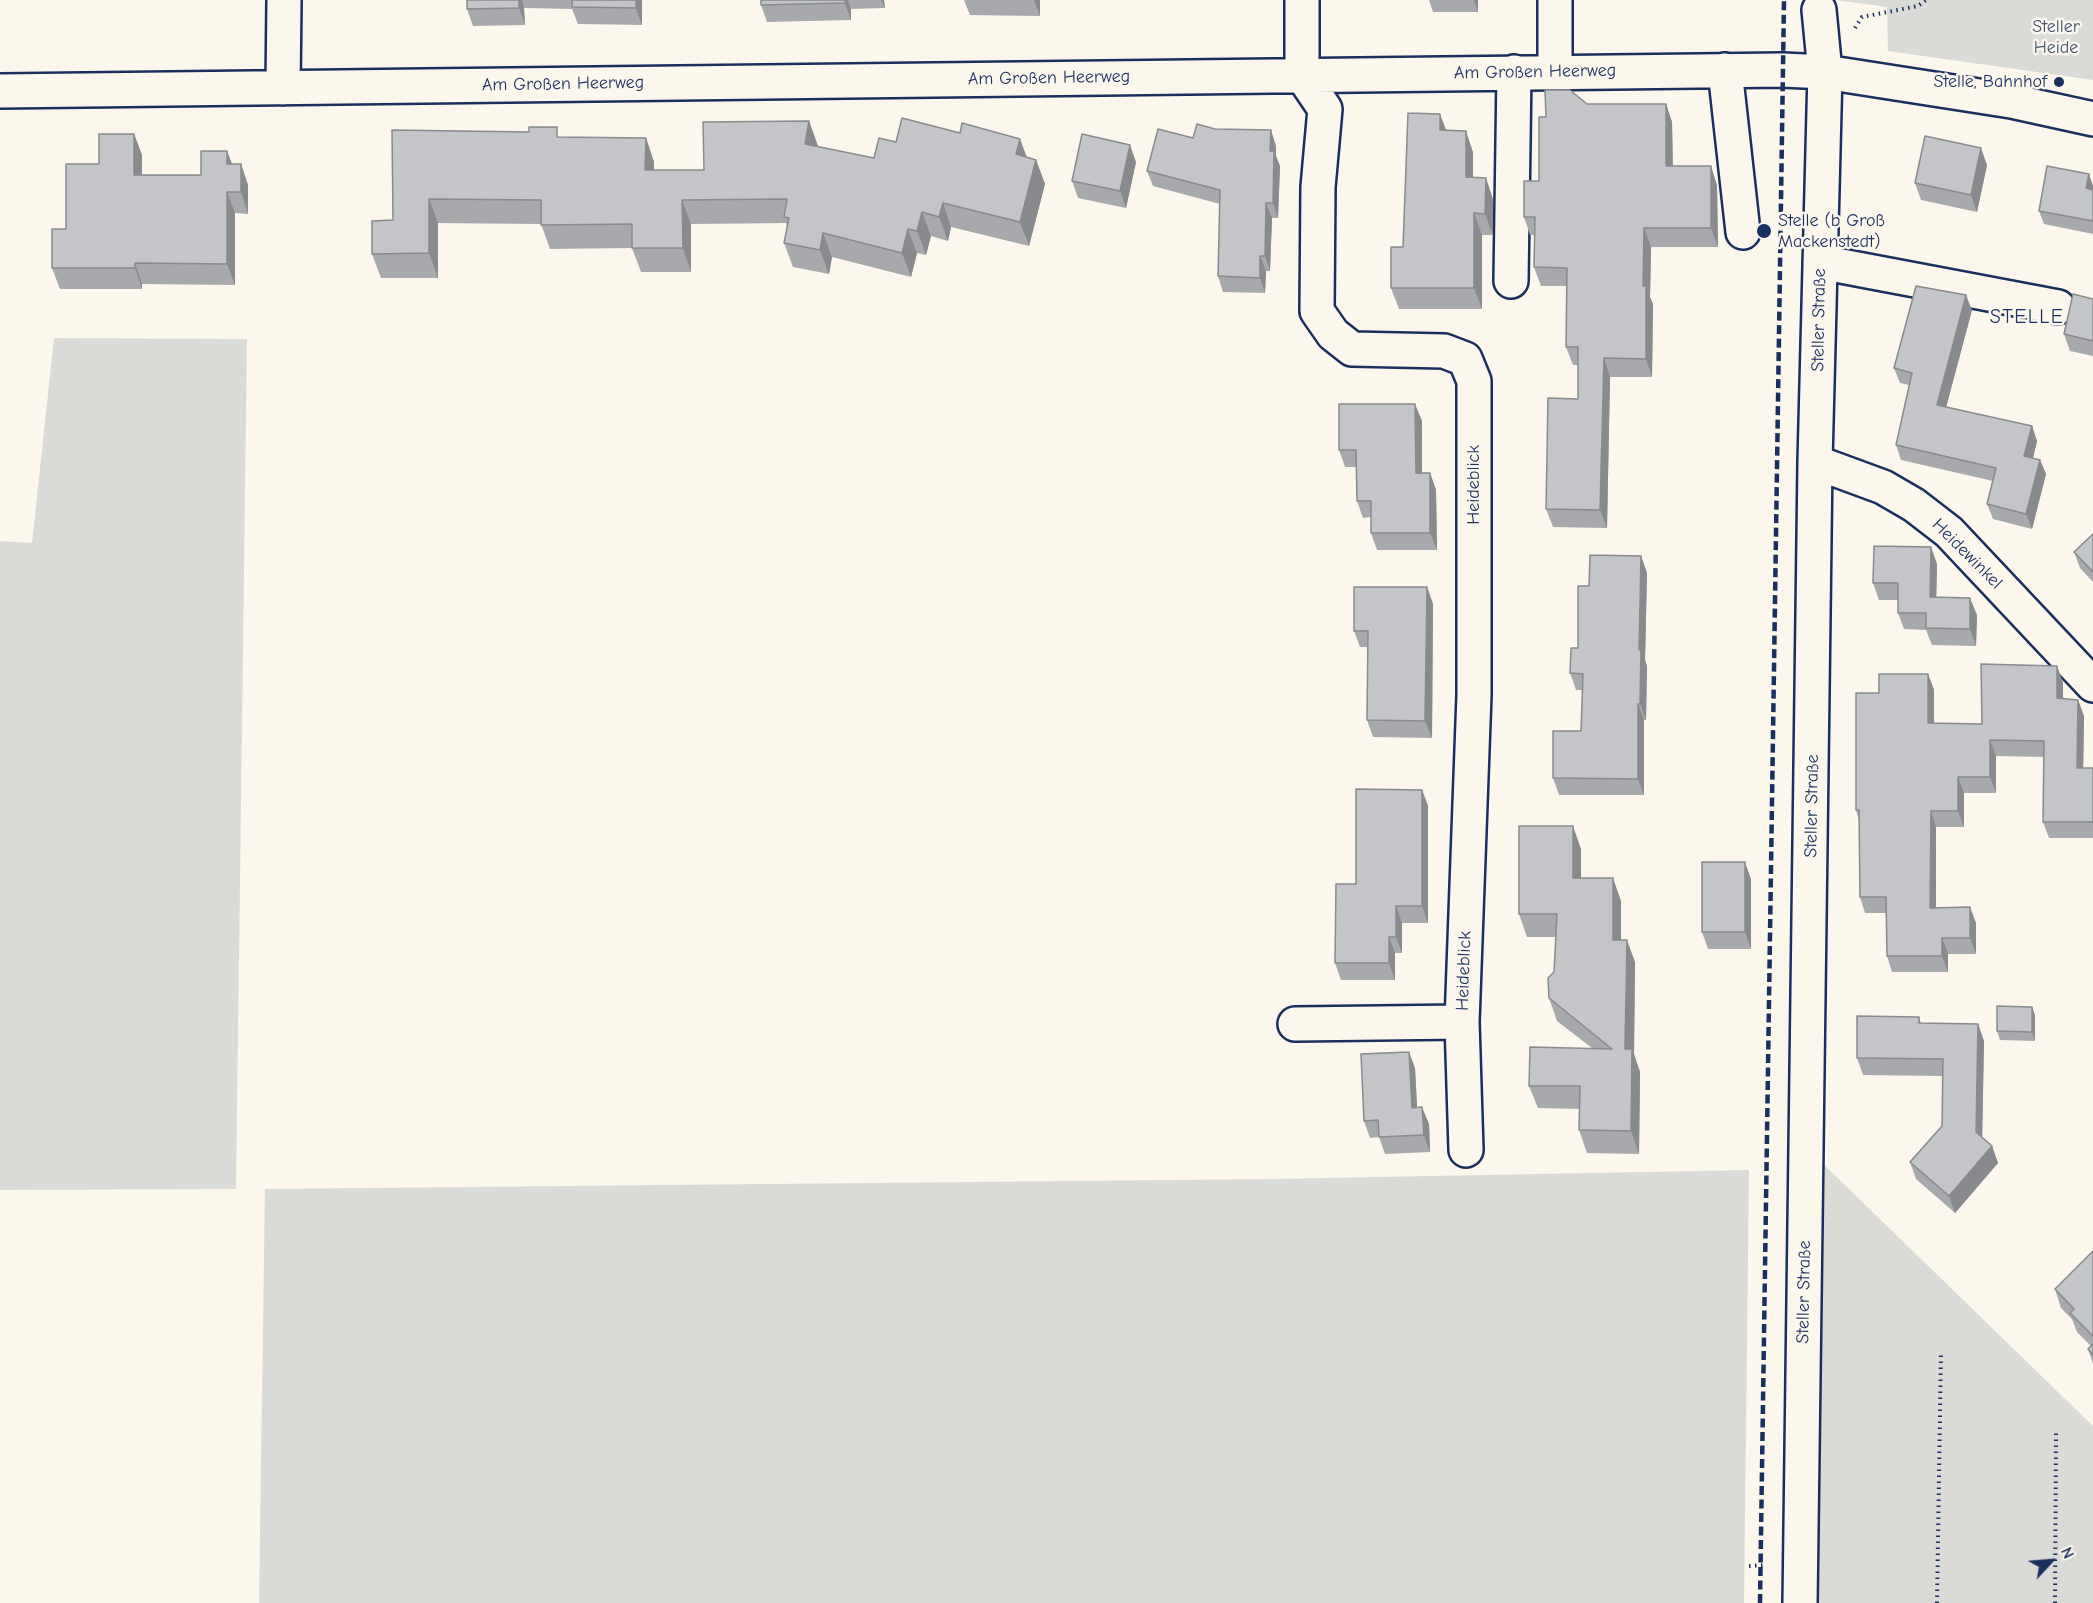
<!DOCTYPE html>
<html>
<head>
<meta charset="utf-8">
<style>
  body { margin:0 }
  #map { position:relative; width:2093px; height:1603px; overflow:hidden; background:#fbf7ec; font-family:"Comic Neue",sans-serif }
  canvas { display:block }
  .north { position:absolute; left:2021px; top:1531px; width:60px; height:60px; -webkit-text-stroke:4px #fbf7ec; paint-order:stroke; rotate:64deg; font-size:16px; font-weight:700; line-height:24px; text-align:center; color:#1b2f5e }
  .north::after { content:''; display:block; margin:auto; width:21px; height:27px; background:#1b2f5e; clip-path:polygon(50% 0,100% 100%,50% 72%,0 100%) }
</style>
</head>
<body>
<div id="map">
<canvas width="2093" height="1603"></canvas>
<div class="north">N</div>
</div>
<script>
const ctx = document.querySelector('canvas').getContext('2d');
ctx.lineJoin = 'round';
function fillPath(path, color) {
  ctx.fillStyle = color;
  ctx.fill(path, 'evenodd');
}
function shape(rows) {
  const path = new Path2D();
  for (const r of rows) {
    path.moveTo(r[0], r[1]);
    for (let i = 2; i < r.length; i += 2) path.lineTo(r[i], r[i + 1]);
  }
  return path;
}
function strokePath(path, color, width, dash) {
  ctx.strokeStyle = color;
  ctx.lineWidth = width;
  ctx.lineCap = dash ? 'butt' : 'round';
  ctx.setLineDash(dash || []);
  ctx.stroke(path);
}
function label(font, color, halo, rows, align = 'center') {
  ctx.font = font + ' "Comic Neue",sans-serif';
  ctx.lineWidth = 5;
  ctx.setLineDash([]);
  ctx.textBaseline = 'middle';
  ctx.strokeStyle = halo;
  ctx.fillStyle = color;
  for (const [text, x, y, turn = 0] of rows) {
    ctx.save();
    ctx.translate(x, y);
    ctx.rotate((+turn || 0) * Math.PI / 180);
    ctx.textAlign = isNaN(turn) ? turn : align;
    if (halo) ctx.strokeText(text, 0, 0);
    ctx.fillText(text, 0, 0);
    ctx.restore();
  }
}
fillPath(shape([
  [1835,0,2093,0,2093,80,1888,51,1887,7],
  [54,338,247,339,236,1189,0,1190,0,541,32,543],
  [1817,1158,2093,1426,2093,1603,1814,1603],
  [1749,1170,1744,1603,259,1603,265,1189,1272,1179]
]), '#dadad7');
const minor = shape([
  [1302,0,1302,75,1325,109,1318,187,1317,311,1333,334,1352,349,1444,351,1465,359,1474,381,1474,695,1462,1022,1466,1150],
  [1725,70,1743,232],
  [1555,72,1555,0],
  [283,88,284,0],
  [0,91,1783,70,1825,72,2011,101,2093,119],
  [1820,262,2058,307],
  [1511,281,1514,72],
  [1815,462,1883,487,1914,505,1949,532,2093,685],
  [1295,1024,1462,1022],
  [1800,1603,1815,462,1825,72,1819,10]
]);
strokePath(minor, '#1b2f5e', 38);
strokePath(shape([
  [1855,28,1862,17,1918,6,1926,0],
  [1749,1566,1767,1565],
  [1937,1603,1941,1351],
  [2055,1603,2056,1432]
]), '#1b2f5e', 4, [1.5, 4.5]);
strokePath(minor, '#fbf7ec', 33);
strokePath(shape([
  [1760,1603,1784,0]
]), '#1b2f5e', 4.5, [9, 4.5]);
fillPath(shape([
  [467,0,642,0,642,25,578,24,572,9,524,8,525,25,473,26,467,9],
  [761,0,884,0,885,8,851,9,851,20,767,22,761,5],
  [964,0,1040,0,1040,16,970,15],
  [1429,0,1478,0,1478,12,1433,12],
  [1587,104,1666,104,1672,122,1673,166,1717,185,1718,247,1651,247,1650,297,1653,304,1652,377,1610,377,1607,528,1553,527,1546,509,1578,399,1578,365,1573,365,1566,347,1567,286,1541,286,1534,267,1535,235,1530,235,1524,217,1539,181,1546,117],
  [809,121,818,147,874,158,896,142,1027,157,1036,160,1045,184,1029,246,951,227,948,241,931,236,926,255,917,253,911,277,832,257,829,274,793,267,784,243,787,227,786,223,691,224,691,272,641,272,632,248,550,249,541,224,438,223,438,278,381,278,372,254,393,220,392,130,561,137,646,138,654,162,654,170,704,170],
  [1446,130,1473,152,1473,178,1493,199,1493,235,1482,235,1482,309,1399,309,1391,288],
  [134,134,142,155,142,175,201,175,227,151,232,164,241,164,248,185,248,214,235,213,235,285,142,284,142,289,60,289,52,268,66,229,99,164],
  [1193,138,1276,146,1276,156,1280,166,1278,218,1272,218,1270,271,1266,271,1265,293,1223,292,1218,276,1220,204,1153,186,1147,171],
  [1136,162,1126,208,1078,198,1072,181],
  [1987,165,1977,212,1921,200,1915,183],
  [2093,186,2093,234,2044,224,2039,211],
  [2093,299,2093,356,2070,351,2064,334],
  [1972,310,1946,407,2032,426,2037,441,2033,458,2040,460,2046,474,2032,529,1993,519,1987,504,1993,481,1901,460,1896,445,1909,385,1900,383,1894,368],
  [1422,421,1422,473,1430,473,1436,490,1437,550,1377,550,1371,533,1371,517,1363,518,1357,501,1357,467,1345,467,1339,450],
  [2093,534,2093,582,2080,568,2074,552],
  [1641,556,1647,573,1645,660,1647,666,1646,720,1644,720,1644,795,1559,795,1553,778,1581,731,1583,690,1576,690,1570,673,1578,648,1589,586],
  [1937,564,1936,597,1977,615,1976,646,1932,645,1926,630,1904,629,1898,613,1898,600,1879,600,1873,583],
  [1427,587,1433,604,1432,738,1373,737,1367,720,1367,647,1360,647,1354,631],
  [1928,674,1934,690,1934,724,1982,724,2063,682,2063,699,2078,700,2084,716,2083,768,2093,768,2093,838,2049,838,2043,822,2044,757,1996,756,1996,793,1964,793,1964,827,1936,827,1936,908,1976,923,1976,954,1948,954,1948,972,1892,972,1887,956,1886,913,1865,913,1860,897,1859,820,1856,810,1879,693],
  [1422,790,1428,806,1428,923,1402,923,1402,953,1395,953,1395,980,1341,980,1335,963,1356,884],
  [1581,849,1581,878,1621,901,1621,940,1635,962,1634,1054,1640,1072,1639,1154,1587,1153,1579,1130,1579,1109,1538,1108,1529,1086,1592,1048,1557,1021,1549,998,1554,972,1556,937,1527,937,1519,914],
  [1751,879,1751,949,1708,949,1702,932],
  [2035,1015,2035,1041,2000,1040,1997,1031],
  [1919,1017,1921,1023,1978,1024,1984,1041,1982,1137,1992,1146,1998,1163,1955,1213,1916,1179,1910,1162,1942,1126,1943,1076,1863,1075,1857,1058],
  [1415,1068,1417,1107,1429,1124,1430,1152,1385,1154,1379,1137,1370,1138,1364,1121],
  [2093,1251,2093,1364,2088,1349,2091,1346,2077,1332,2072,1319,2061,1308,2055,1289]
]), '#a8a9ad');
fillPath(shape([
  [519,0,522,0,524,8,525,25,519,8],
  [636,0,642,0,642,25,636,8],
  [845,0,848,0,851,9,851,20,845,3],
  [881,0,884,0,885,8],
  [1034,0,1040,0,1040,16],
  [1474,0,1478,0,1478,12],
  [1666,104,1672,122,1673,184,1666,166],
  [1440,114,1448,135,1440,130],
  [809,121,818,146,814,168,805,144],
  [1271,130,1276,146,1276,156,1280,166,1278,218,1273,203,1270,151],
  [1466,131,1473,152,1473,199,1466,177],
  [134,134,142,155,142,196,134,175],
  [646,138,654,162,654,194,645,170],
  [1020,139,1029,163,1016,154],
  [1130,145,1136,162,1126,208,1120,191],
  [1981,148,1987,165,1977,212,1971,195],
  [227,151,235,172,227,164],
  [1036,160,1045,184,1029,246,1020,222],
  [241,164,248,185,248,214,241,192],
  [1711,166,1717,185,1718,247,1711,228],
  [2089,174,2093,186,2093,193,2086,188],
  [1486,178,1493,199,1493,235,1485,214],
  [227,192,235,213,235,285,227,264],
  [429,199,438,223,438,278,429,253],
  [682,200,691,224,691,272,683,248],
  [943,203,951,227,948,241,939,217],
  [1266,203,1272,218,1270,271,1265,256],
  [922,212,931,236,926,255,917,231],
  [1474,213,1482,235,1482,309,1474,288],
  [1644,228,1651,247,1650,297,1653,304,1652,377,1646,359,1643,286],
  [908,229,917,253,911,277,902,253],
  [823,233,832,257,829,274,820,250],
  [1260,256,1266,271,1265,293,1260,278],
  [135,263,142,284,142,289,135,268],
  [1966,295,1972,310,1943,419,1937,405],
  [1604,358,1610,377,1607,528,1600,510],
  [1415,404,1422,421,1422,490,1416,473],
  [2032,426,2037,441,2030,470,2024,456],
  [2040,460,2046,474,2032,529,2026,514],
  [1430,473,1436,490,1437,550,1430,533],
  [1931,547,1937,564,1936,614,1930,597],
  [1641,556,1647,573,1645,660,1647,666,1646,720,1640,704,1639,650],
  [1427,587,1433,604,1432,738,1425,721],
  [1970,598,1977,615,1976,646,1970,629],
  [2057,666,2063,682,2063,714,2057,698],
  [1928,674,1934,690,1934,740,1928,723],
  [2078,700,2084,716,2083,784,2077,768],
  [1638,704,1644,720,1644,795,1638,779],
  [1990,740,1996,756,1996,793,1990,777],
  [1958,777,1964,793,1964,827,1958,811],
  [1422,790,1428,806,1428,923,1422,906],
  [1931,811,1936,827,1936,924,1930,908],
  [1573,826,1581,849,1581,900,1573,878],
  [1745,862,1751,879,1751,949,1745,932],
  [1613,878,1621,901,1621,962,1613,940],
  [1396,906,1402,923,1402,953,1396,937],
  [1970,907,1976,923,1976,954,1970,938],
  [1389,937,1395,953,1395,980,1389,963],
  [1942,938,1948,954,1948,972,1942,956],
  [1627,940,1635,962,1634,1054,1640,1072,1639,1154,1631,1131,1625,1049],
  [2032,1007,2035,1015,2035,1041,2032,1032],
  [1978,1024,1984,1041,1982,1149,1976,1132],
  [1409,1052,1415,1068,1418,1125,1412,1108],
  [1422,1107,1429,1124,1430,1152,1424,1135],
  [1992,1146,1998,1163,1955,1213,1949,1196]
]), '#888a8d');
const building = shape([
  [467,0,519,0,519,8,467,9,467,0],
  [572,0,636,0,636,8,572,7,572,0],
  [761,0,845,0,845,3,761,5,761,0],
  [1545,90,1570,90,1587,104,1666,104,1666,166,1711,166,1711,228,1644,228,1643,286,1646,286,1646,359,1604,358,1600,510,1546,509,1548,398,1578,399,1578,347,1566,347,1567,268,1534,267,1535,217,1524,217,1524,181,1539,181,1539,117,1546,117,1545,90],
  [1408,113,1440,114,1440,130,1466,131,1466,177,1486,178,1485,214,1474,213,1474,288,1391,288,1391,247,1403,247,1408,113],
  [902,118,960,133,962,123,1020,139,1016,154,1036,160,1020,222,943,203,939,217,922,212,917,231,908,229,902,253,823,233,820,250,784,243,789,218,784,217,787,199,682,200,683,248,632,248,632,224,541,225,541,200,429,199,429,253,372,254,372,221,393,220,392,130,529,132,529,127,557,127,557,137,646,138,645,170,704,170,703,122,809,121,805,144,874,158,879,138,896,142,902,118],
  [1197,124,1215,129,1271,130,1270,151,1274,151,1273,203,1266,203,1265,256,1260,256,1260,278,1218,276,1220,190,1147,171,1158,129,1193,138,1197,124],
  [99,134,134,134,134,175,201,175,201,151,227,151,227,164,241,164,241,192,227,192,227,264,135,263,135,268,52,268,52,229,66,229,66,164,99,164,99,134],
  [1082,134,1130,145,1120,191,1072,181,1082,134],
  [1925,136,1981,148,1971,195,1915,183,1925,136],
  [2047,166,2089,174,2086,188,2093,190,2093,221,2039,211,2047,166],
  [1916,286,1966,295,1937,405,2032,426,2024,456,2040,460,2026,514,1987,504,1996,468,1896,445,1912,373,1894,368,1916,286],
  [2073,294,2093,299,2093,341,2064,334,2073,294],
  [1339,404,1415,404,1416,473,1430,473,1430,533,1371,533,1371,501,1357,501,1356,450,1339,450,1339,404],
  [2093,534,2093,572,2074,552,2093,534],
  [1874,546,1931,547,1930,597,1970,598,1970,629,1926,628,1926,613,1898,613,1898,583,1873,583,1874,546],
  [1590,555,1641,556,1639,650,1641,650,1640,704,1638,704,1638,779,1553,778,1553,731,1581,731,1583,674,1570,673,1571,648,1578,648,1578,586,1589,586,1590,555],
  [1354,587,1427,587,1425,721,1367,720,1368,631,1354,631,1354,587],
  [1981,664,2057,666,2057,698,2078,700,2077,768,2093,768,2093,822,2043,822,2044,741,1990,740,1990,777,1958,777,1958,811,1931,811,1930,908,1970,907,1970,938,1942,938,1942,956,1887,956,1886,897,1860,897,1859,810,1856,810,1856,693,1879,693,1879,674,1928,674,1928,723,1982,724,1981,664],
  [1356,789,1422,790,1422,906,1396,906,1396,937,1389,937,1389,963,1335,963,1336,884,1356,884,1356,789],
  [1519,826,1573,826,1573,878,1613,878,1613,940,1627,940,1625,1049,1632,1049,1631,1131,1579,1130,1580,1086,1529,1086,1530,1047,1612,1049,1549,998,1548,978,1554,972,1557,914,1519,914,1519,826],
  [1702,862,1745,862,1745,932,1702,932,1702,862],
  [1997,1006,2032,1007,2032,1032,1997,1031,1997,1006],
  [1857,1016,1919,1017,1919,1023,1978,1024,1976,1132,1992,1146,1949,1196,1910,1162,1942,1126,1943,1059,1857,1058,1857,1016],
  [1409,1052,1412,1108,1422,1107,1424,1135,1379,1137,1378,1120,1364,1121,1361,1054,1409,1052],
  [2093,1251,2093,1336,2070,1313,2074,1309,2055,1289,2093,1251],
  [2093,1344,2093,1355,2088,1349,2093,1344]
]);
fillPath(building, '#c3c5c9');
strokePath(building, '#888a8d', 1.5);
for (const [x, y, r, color] of [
  [2059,82,6,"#1b2f5e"],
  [1764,231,8,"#1b2f5e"]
]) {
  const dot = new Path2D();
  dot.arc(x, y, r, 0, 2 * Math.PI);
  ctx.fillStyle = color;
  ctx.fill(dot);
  strokePath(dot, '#fbf7ec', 2);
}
label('18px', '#415176', '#fbf7ec', [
  ["Steller",2056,27],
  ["Heide",2056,48]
]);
label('18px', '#1b2f5e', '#fbf7ec', [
  ["Am Großen Heerweg",1535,72,-1],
  ["Am Großen Heerweg",1049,78,-1],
  ["Am Großen Heerweg",563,84,-1],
  ["Steller Straße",1819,320,-89],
  ["Heideblick",1474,485,-90],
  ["Heidewinkel",1967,554,45],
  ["Steller Straße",1812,806,-89],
  ["Heideblick",1464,971,-88],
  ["Steller Straße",1804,1292,-89]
]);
label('18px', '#1b2f5e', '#fbf7ec', [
  ["Stelle, Bahnhof",2047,82],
  ["Stelle (b Groß",1778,221,"left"],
  ["Mackenstedt)",1778,242,"left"]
], 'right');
ctx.letterSpacing = '1.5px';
label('20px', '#1b2f5e', '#fbf7ec', [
  ["STELLE",2027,317]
]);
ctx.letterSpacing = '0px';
</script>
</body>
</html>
